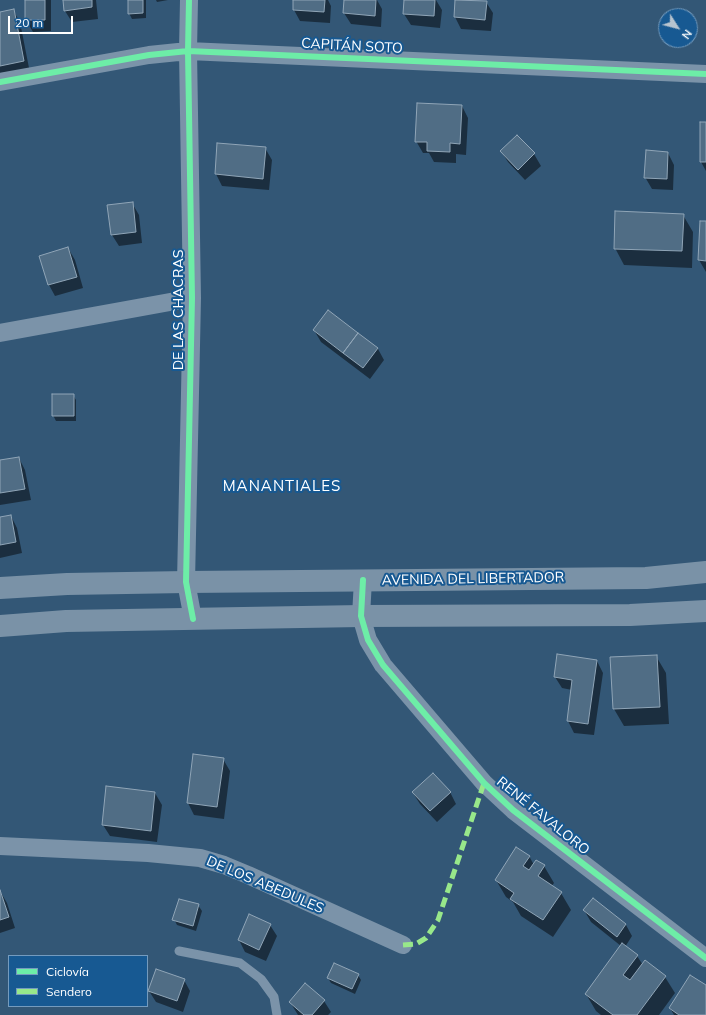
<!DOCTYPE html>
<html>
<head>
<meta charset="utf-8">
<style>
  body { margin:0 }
  #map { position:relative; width:706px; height:1015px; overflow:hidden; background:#335776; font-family:Mulish,sans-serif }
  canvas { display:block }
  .legend { position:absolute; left:8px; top:955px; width:140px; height:52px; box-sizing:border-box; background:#175992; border:1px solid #749bbe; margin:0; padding:5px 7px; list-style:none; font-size:12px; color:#fff }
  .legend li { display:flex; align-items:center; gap:8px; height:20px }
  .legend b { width:20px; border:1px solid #749bbe }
  .north { position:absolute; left:658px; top:8px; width:40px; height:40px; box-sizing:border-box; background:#175992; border:1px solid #749bbe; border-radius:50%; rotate:126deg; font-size:11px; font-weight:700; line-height:16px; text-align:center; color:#fff }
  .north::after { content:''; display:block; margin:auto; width:14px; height:18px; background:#b8c4cf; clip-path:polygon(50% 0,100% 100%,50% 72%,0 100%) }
  .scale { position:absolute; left:8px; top:16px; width:65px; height:18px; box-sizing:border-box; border:2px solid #fff; border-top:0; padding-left:5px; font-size:12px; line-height:14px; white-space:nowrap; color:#fff; -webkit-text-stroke:3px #175992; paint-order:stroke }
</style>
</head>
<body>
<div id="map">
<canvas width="706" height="1015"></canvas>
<ul class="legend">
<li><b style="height:5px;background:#6deda7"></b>Ciclovía</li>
<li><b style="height:5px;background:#98e88a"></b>Sendero</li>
</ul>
<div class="north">N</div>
<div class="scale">20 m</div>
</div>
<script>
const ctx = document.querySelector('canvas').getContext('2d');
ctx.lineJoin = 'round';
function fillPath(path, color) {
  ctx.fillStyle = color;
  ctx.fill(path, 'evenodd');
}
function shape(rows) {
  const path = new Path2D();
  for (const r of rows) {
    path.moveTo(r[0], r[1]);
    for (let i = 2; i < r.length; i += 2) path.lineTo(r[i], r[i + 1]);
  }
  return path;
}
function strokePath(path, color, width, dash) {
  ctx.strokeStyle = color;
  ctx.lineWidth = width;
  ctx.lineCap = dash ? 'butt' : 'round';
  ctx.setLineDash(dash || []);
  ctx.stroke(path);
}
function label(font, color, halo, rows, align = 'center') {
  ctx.font = font + ' Mulish,sans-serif';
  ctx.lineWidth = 4;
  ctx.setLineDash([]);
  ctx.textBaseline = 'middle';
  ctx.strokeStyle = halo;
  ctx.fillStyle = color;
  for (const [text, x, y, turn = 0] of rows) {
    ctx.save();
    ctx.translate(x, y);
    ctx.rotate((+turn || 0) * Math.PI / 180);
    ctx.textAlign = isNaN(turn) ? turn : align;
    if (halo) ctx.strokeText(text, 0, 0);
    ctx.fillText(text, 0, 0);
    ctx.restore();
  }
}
fillPath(shape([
  [26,0,51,0,51,31,33,32,26,20],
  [64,0,96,0,98,19,72,22,65,11],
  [129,0,146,0,146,18,132,19,129,13],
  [156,0,168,0,157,2],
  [294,0,328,0,331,6,330,23,300,21,294,10],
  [345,0,377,0,382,9,381,27,351,24,344,13],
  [405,0,436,0,442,10,440,28,411,25,404,14],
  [456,0,486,2,493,13,491,31,461,29,455,17],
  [13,10,20,22,30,73,0,73,0,13],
  [462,106,468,118,466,155,456,154,456,163,434,162,429,153,423,153,416,141],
  [701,123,706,123,706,171,701,162],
  [517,136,534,154,541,166,525,180,508,162,501,151],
  [218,144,265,148,272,160,269,190,222,186,216,174],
  [668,153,674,165,673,190,652,189,645,177],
  [132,203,139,215,142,243,119,246,112,235],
  [683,215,693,232,692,268,624,265,615,248],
  [701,222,706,222,706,272,699,260],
  [68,248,75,260,83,288,55,296,49,285,41,256],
  [328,311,378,349,384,360,370,379,321,342,314,330],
  [73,395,76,400,76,421,56,421,53,415],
  [19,458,25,470,31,500,0,505,0,462],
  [11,516,17,528,22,553,0,558,0,518],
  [656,656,666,673,669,724,624,726,614,709,611,658],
  [597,661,603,673,594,735,574,733,568,721,572,690,562,688,555,677],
  [194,755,223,759,230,771,224,819,194,815,188,803],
  [107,787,155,793,162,805,157,842,110,836,103,825],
  [450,792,456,804,437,822,420,804,413,793],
  [529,856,534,865,544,866,554,883,551,887,561,893,571,910,553,937,521,916,513,902,506,897,496,880],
  [0,891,7,903,15,928,0,933],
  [593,899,626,925,632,936,625,947,637,956,643,965,665,977,675,993,659,1015,601,1015,596,1011,586,994,621,946,591,922,584,910],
  [198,905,202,911,196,931,177,925,174,919],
  [270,925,277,936,266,961,245,952,239,940],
  [358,975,361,980,355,994,331,983,328,978],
  [184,980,190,991,183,1012,156,1002,149,991],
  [706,986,706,1015,674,1015,670,1008],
  [324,1001,331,1012,328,1015,298,1015,290,1002]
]), '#0007');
const building = shape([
  [25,0,45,0,45,20,25,20,25,0],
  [63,0,92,0,92,7,64,11,63,0],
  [128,0,143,0,143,13,128,14,128,0],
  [293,0,325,0,324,12,293,10,293,0],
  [344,0,376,0,375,16,343,13,344,0],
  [404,0,435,0,434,16,403,14,404,0],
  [455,0,487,1,485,20,454,17,455,0],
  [14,9,24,61,0,66,0,12,14,9],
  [417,103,462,105,460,144,450,143,450,152,427,151,427,142,415,142,417,103],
  [700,122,706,122,706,162,700,162,700,122],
  [517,135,535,153,518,170,500,151,517,135],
  [217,143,266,147,263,179,215,174,217,143],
  [646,150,668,152,667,179,644,178,646,150],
  [133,202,136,232,111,235,107,205,133,202],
  [615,211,684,214,682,251,614,249,615,211],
  [700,221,706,221,706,261,698,260,700,221],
  [68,247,77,277,48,285,39,256,68,247],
  [328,310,358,333,343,353,313,330,328,310],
  [358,333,378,348,363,368,343,353,358,333],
  [52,394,74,394,74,416,52,416,52,394],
  [19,457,25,489,0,493,0,460,19,457],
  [11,515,16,542,0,545,0,517,11,515],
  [557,654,597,660,588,724,567,721,572,680,554,677,557,654],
  [657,655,660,707,613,709,610,657,657,655],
  [193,754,224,758,217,807,187,803,193,754],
  [433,773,451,792,430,811,412,792,433,773],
  [106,786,155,792,151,831,102,825,106,786],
  [516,847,530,856,523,866,529,870,536,860,545,865,538,876,562,892,543,920,510,899,514,893,495,880,516,847],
  [0,890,9,917,0,920,0,890],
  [593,898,626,924,617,937,583,910,593,898],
  [179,899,199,904,193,926,172,920,179,899],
  [249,914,271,924,259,950,238,940,249,914],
  [622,943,638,955,623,975,630,980,645,960,666,976,637,1015,613,1015,585,994,622,943],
  [334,963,359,974,352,989,327,978,334,963],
  [156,969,185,979,177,1001,148,991,156,969],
  [690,975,706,985,706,1015,679,1015,669,1008,690,975],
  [305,983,325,1000,312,1015,304,1015,289,1002,305,983]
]);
fillPath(building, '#506d85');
strokePath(building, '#90a5b7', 1);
strokePath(shape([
  [179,951,240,963,261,979,274,997,277,1015]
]), '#7b93a9', 9);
strokePath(shape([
  [189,0,188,51,192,298,186,582,193,619],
  [0,82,149,55,188,51,706,74],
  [0,333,192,298],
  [363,580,361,616,368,640,383,665,484,783,513,810,706,958],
  [0,846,148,853,200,858,224,865,248,875,403,945]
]), '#7b93a9', 18);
strokePath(shape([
  [0,588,67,584,186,582,646,578,706,572],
  [0,626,66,621,361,616,630,615,706,611]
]), '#7a92a7', 22);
strokePath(shape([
  [403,945,416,944,426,938,438,920,484,783]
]), '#98e88a', 5, [10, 5]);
strokePath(shape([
  [189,0,188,51,192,298,186,582,193,619],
  [0,82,149,55,188,51,706,74],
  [363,580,361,616,368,640,383,665,484,783,513,810,706,958]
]), '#6deda7', 6);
label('14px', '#fff', '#175992', [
  ["CAPITÁN SOTO",352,46,3],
  ["DE LAS CHACRAS",179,310,-90],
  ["AVENIDA DEL LIBERTADOR",473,579,-1],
  ["RENÉ FAVALORO",543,816,39],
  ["DE LOS ABEDULES",265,885,23]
]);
ctx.letterSpacing = '1px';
label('15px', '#fff', '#175992', [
  ["MANANTIALES",282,486]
]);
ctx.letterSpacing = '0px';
</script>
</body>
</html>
